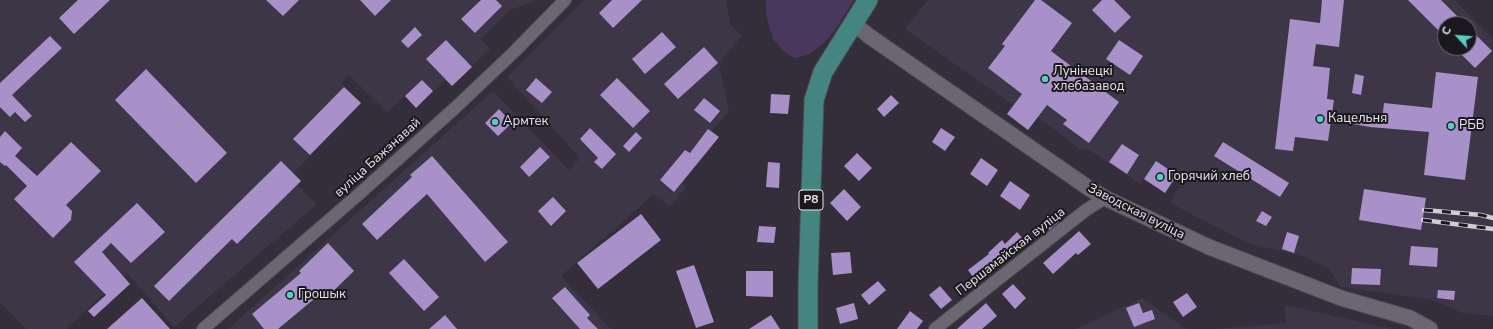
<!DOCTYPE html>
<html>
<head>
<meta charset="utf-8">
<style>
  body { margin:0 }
  #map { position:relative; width:1493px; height:329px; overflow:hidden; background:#332e39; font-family:"Nunito Sans",sans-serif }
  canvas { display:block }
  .north { position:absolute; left:1437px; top:16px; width:40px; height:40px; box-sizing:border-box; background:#1a181d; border:1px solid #6d6a70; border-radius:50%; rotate:296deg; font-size:11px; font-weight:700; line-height:16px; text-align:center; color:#e9e6ed }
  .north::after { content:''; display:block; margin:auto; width:14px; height:18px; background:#59cebf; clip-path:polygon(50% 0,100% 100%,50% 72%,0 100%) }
</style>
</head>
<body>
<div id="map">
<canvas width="1493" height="329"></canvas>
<div class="north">С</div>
</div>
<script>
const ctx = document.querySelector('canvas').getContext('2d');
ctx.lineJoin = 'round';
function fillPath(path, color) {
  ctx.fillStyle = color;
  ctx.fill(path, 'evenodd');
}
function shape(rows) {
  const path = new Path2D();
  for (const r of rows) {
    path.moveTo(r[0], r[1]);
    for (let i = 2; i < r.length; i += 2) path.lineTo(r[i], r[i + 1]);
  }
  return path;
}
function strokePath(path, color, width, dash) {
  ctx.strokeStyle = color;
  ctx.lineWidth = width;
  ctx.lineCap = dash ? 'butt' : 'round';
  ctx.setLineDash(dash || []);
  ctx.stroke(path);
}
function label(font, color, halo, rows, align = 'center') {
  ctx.font = font + ' "Nunito Sans",sans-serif';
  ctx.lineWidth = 4;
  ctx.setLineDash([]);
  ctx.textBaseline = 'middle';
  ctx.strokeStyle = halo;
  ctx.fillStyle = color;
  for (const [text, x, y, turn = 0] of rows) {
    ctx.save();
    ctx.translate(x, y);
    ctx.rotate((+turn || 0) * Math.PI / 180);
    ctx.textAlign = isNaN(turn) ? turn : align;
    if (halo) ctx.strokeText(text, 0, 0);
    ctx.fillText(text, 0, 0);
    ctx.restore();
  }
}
fillPath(shape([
  [0,0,539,0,510,10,481,39,490,49,452,86,446,80,416,108,405,96,387,112,349,75,341,83,361,103,294,173,301,181,298,186,317,204,174,327,127,273,66,329,26,329,0,302],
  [584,0,726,0,730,24,742,36,719,63,729,111,712,131,719,137,683,182,686,187,670,207,654,194,561,276,611,329,228,329,493,91,569,170,580,158,507,77],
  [928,0,1455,0,1493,40,1493,316,1462,313,1433,300,1341,287,1327,267,1302,256,1247,243,1170,203,1183,179,1156,162,1140,184,1091,151,1080,149,1038,117,1028,130,1007,114,1013,105,905,29],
  [1445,24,1469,24,1469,48,1445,48],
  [1142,298,1186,329,1076,329],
  [1285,305,1392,329,1217,329,1286,323]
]), '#3d3647');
fillPath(shape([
  [766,0,854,0,835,30,824,43,809,54,795,58,784,52,774,40,769,27,766,14]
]), '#48385d');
fillPath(shape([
  [78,0,110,0,74,34,59,18],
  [266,0,299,0,283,16],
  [360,0,391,0,375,16],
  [481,0,496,0,502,6,475,33,461,19],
  [612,0,642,0,613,28,599,13],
  [1035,0,1041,0,1072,23,1051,51,1119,102,1089,143,1063,124,1067,120,1047,105,1028,130,1007,114,1022,94,988,68,1005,46,1002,44],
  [1102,0,1114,0,1131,17,1115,33,1092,10],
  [1322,0,1344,0,1339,47,1316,44,1313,66,1330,68,1327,99,1334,100,1328,141,1295,137,1293,151,1275,149,1290,19,1320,23],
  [1408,0,1441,0,1465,24,1445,24,1445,37],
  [415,27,422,35,408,48,401,41],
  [1469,28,1492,51,1475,68,1455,48,1469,48],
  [662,32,676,47,645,74,632,59],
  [50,36,62,48,12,95,32,116,25,122,15,112,10,117,0,107,0,83],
  [446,40,472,67,452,86,426,59],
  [1119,40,1143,56,1130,75,1106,59],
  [704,47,718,63,678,99,664,84],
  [146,69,227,153,196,183,115,100],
  [1436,72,1478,77,1465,180,1424,175,1429,132,1370,127,1353,124,1355,115,1382,120,1384,103,1432,108],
  [1355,74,1364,76,1361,95,1352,93],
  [536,78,552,92,542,103,526,90],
  [617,78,650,111,633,128,600,95],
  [422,80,433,91,416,108,405,96],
  [344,87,361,103,310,155,293,139],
  [771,94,790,95,788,114,770,113],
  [891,95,899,103,884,117,877,109],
  [704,98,720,111,710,123,694,110],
  [499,109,512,123,498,136,485,123],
  [590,128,616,154,602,169,594,162,598,158,580,139],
  [941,128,955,137,945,151,932,142],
  [708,129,719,137,674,192,660,180,685,150,690,153],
  [5,131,22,148,15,156,37,176,71,142,101,171,66,205,72,211,71,220,53,238,14,199,27,186,6,165,5,166,0,162,0,137],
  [636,132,642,138,629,152,623,146],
  [1223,142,1289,183,1280,197,1214,156],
  [1122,144,1139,155,1127,174,1109,162],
  [540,147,550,157,529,177,520,167],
  [857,153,872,168,859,181,844,166],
  [432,156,508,242,485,262,427,194,377,240,362,224,412,177,410,175],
  [981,158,998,170,987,186,970,174],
  [281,161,301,181,237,244,232,239,169,301,154,286],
  [1156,161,1177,175,1165,193,1144,179],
  [768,162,780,163,779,188,766,187],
  [1010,181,1030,195,1020,210,1000,196],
  [844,189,861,207,847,221,830,203],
  [1364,189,1426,198,1421,230,1359,220],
  [553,197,566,211,551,226,538,211],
  [137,203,165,232,131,263,111,243,102,252,130,284,94,317,88,311,106,295,74,262],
  [1262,211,1272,217,1266,226,1256,221],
  [1056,212,1062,219,1049,230,1043,223],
  [641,214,661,240,598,289,577,263],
  [759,226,776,227,774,243,757,242],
  [1079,231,1091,244,1078,255,1076,253,1053,274,1043,263],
  [1017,232,1024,240,993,268,975,280,968,270,989,254,988,253,1002,240,1005,244],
  [1287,232,1299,236,1294,253,1282,249],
  [328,243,354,271,325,299,320,294,278,329,264,329,252,314,301,273,299,271],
  [1411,246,1438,248,1437,267,1409,265],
  [850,252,852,273,833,275,831,253],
  [404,259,439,297,424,311,389,273],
  [694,265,714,322,696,328,676,271],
  [1352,268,1381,269,1380,285,1351,284],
  [746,271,773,271,773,297,746,296],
  [878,281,886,290,869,305,861,295],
  [1013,284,1026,298,1015,309,1002,294],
  [940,286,952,300,941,309,929,295],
  [565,287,590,315,587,318,598,329,580,329,552,298],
  [1438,290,1455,291,1454,300,1437,298],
  [1187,293,1197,307,1183,317,1173,302],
  [142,298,170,329,107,329],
  [854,303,858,319,840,324,836,308],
  [986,303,997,316,982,329,957,329],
  [1139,303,1143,313,1152,310,1155,319,1134,327,1126,308],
  [910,311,923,321,917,329,897,329],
  [445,315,457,329,429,329],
  [771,315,780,329,749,329]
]), '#a890c9');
const minor = shape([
  [203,329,358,195,455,108,514,52,565,0],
  [935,329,1086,210,1105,198]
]);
const tertiary = shape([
  [853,23,869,36,1090,189,1105,198,1209,247,1341,298,1410,318,1430,329]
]);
const primary = shape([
  [808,329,808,285,814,100,823,72,868,0]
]);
strokePath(minor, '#4c4951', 14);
strokePath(tertiary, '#4c4951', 17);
strokePath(primary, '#4c4951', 21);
strokePath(minor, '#6a6672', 12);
strokePath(tertiary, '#6a6672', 15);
strokePath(primary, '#448481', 19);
const rail = shape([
  [1424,210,1481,215,1493,218],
  [1423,220,1493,229]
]);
strokePath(rail, '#d0cdd4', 4.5);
strokePath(rail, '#1a181d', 3, [9]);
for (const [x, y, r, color] of [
  [1045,79,4,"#59cebf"],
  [1320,119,4,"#59cebf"],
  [495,122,4,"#59cebf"],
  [1451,126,4,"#59cebf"],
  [1160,177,4,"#59cebf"],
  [290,295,4,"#59cebf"]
]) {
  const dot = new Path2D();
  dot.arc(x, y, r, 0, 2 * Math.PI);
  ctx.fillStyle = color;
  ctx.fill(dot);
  strokePath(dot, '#1a181d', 1.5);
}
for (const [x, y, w] of [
  [811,200,24]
]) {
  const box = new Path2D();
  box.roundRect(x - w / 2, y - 10, w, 20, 3);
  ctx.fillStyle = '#1a181d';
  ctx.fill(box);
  strokePath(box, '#e9e6ed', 1);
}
label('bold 12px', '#e9e6ed', null, [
  ["Р8",811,200]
]);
label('13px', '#e9e6ed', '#1a181d', [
  ["Лунінецкі",1053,72],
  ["хлебазавод",1053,87],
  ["Кацельня",1328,119],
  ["Армтек",503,122],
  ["РБВ",1459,126],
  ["Горячий хлеб",1168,177],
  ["Грошык",298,295]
], 'left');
label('13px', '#e9e6ed', '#1a181d', [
  ["вуліца Бажэнавай",378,158,-42],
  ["Заводская вуліца",1136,212,27],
  ["Першамайская вуліца",1011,252,-38]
]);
</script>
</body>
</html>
